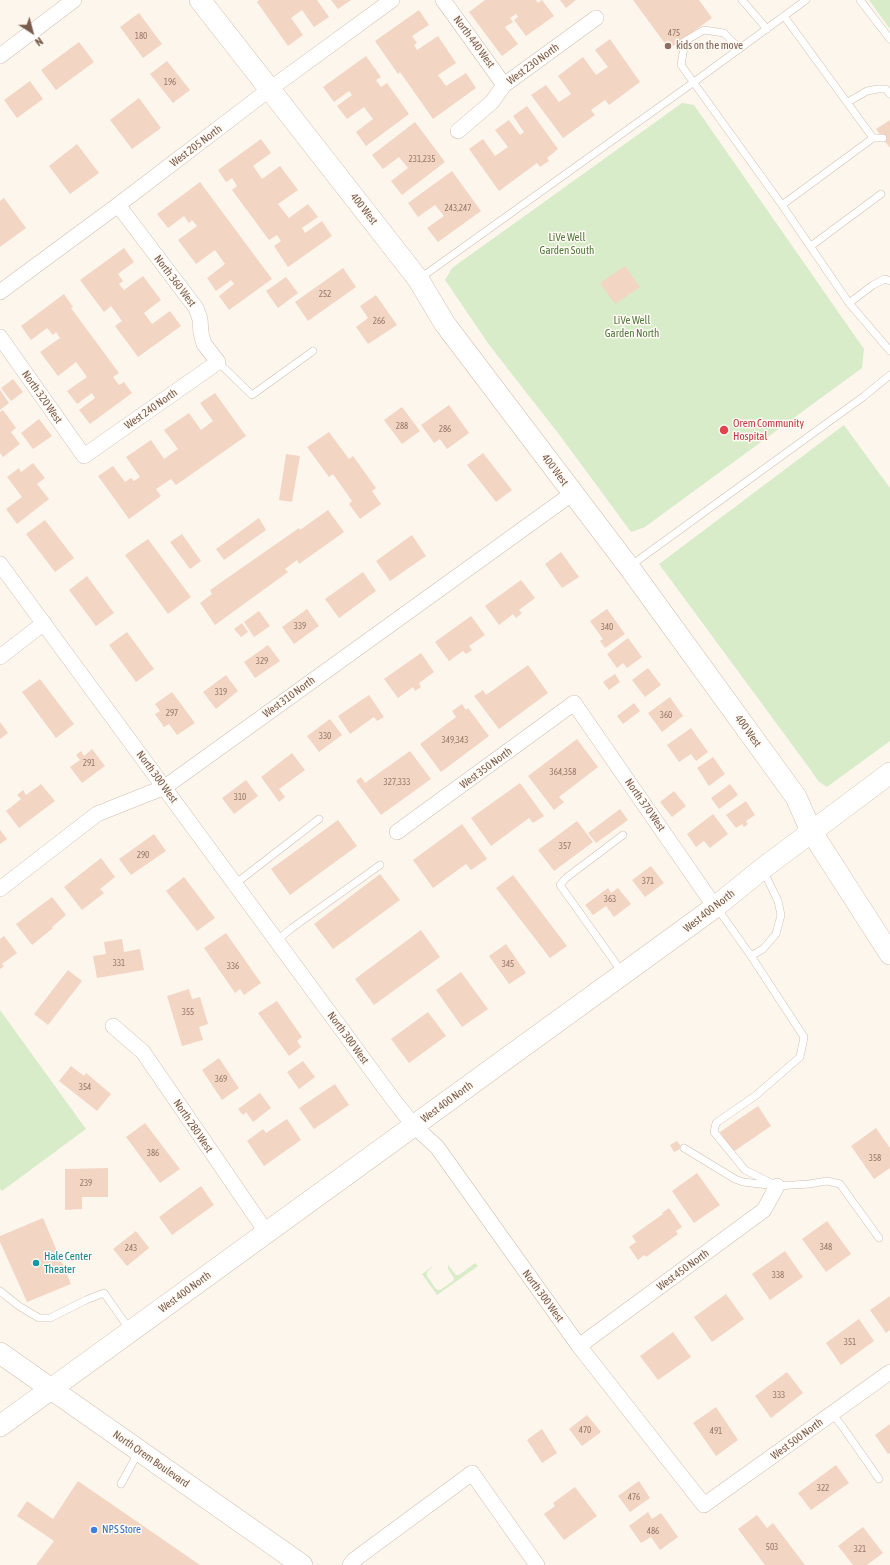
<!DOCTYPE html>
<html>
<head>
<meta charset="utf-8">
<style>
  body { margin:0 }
  #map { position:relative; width:890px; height:1565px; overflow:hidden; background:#fdf6ec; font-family:"Asap Condensed",sans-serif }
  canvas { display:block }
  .north { position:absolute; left:12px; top:12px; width:40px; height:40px; -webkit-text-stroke:3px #fffaf3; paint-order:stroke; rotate:144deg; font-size:11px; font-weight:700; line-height:16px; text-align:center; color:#7a5c4d }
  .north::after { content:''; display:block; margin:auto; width:14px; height:18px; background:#7a5c4d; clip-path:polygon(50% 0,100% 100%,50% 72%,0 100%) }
</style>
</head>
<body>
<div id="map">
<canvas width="890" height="1565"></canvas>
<div class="north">N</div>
</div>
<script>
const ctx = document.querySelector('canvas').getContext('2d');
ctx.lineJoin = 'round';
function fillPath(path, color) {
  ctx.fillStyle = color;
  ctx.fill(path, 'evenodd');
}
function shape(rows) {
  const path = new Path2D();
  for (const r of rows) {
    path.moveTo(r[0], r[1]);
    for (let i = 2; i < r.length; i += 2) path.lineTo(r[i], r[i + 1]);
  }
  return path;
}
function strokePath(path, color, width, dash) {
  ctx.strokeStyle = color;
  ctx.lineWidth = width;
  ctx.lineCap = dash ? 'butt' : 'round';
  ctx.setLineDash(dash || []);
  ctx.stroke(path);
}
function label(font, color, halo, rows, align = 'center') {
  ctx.font = font + ' "Asap Condensed",sans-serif';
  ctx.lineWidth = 3;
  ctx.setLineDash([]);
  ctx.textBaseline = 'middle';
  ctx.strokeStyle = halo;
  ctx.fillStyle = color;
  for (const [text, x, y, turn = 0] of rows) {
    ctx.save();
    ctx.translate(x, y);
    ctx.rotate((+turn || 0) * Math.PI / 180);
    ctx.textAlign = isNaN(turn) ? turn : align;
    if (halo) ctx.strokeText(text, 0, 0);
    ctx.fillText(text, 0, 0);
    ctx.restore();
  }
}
fillPath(shape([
  [869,0,890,0,890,29],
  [682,103,694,105,864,349,862,368,645,527,631,532,561,437,490,346,445,280,452,268],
  [844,425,890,488,890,741,827,787,818,781,810,769,659,564],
  [0,1010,86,1129,2,1191,0,1189],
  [475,1263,478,1266,437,1295,422,1274,434,1265,427,1272,427,1276,436,1289,440,1290,453,1281,454,1278,448,1269,448,1265,456,1275,459,1275]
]), '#d8ecc9');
fillPath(shape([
  [259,0,317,0,329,17,314,27,302,10,291,18,303,35,288,46,257,2],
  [331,0,351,0,338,9],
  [485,0,536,0,538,3,542,0,554,16,526,36,514,20,518,17,516,14,510,18,513,22,505,27,518,44,502,56,469,12],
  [560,0,576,0,566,8],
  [633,0,699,0,712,18,669,49],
  [419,10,429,25,412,36,417,43,414,45,417,50,438,36,456,63,438,75,446,86,466,73,476,88,433,119,400,72,398,74,375,41],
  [139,13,162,44,143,58,120,27],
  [610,39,640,82,609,105,605,100,591,110,595,115,563,138,531,95,546,85,559,102,571,94,558,76,583,57,596,75,608,67,595,50],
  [79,42,94,62,56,90,41,70],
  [366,56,381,77,376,80,381,87,387,83,409,114,366,146,356,132,373,119,364,107,347,119,337,106,352,95,349,91,334,102,323,87],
  [167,61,190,90,173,103,150,74],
  [30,81,43,99,17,118,4,100],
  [139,98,161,128,132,149,110,120],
  [527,106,558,149,547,158,549,161,540,167,537,163,499,191,469,149,483,139,495,156,508,147,495,130,509,120,520,135,524,132,513,116],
  [890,120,890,148,876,129],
  [415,122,445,162,402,195,391,181,408,168,399,157,383,169,372,155],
  [261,139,271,153,253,166,262,179,280,166,298,190,278,204,289,218,308,204,318,217,302,228,305,233,322,221,332,236,288,267,274,246,281,241,277,235,269,240,232,190,237,186,232,178,226,182,218,170],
  [77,144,99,173,70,194,49,166],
  [452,171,481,211,438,242,427,228,444,216,435,205,418,217,408,203],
  [200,182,272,279,229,310,219,296,234,284,231,280,216,291,207,278,225,264,215,250,196,264,178,240,197,226,192,220,189,223,184,216,168,228,157,214],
  [4,198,26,228,0,247,0,201],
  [124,248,134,262,118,274,123,281,119,284,124,290,143,276,161,300,144,313,152,324,170,311,181,326,138,357,115,326,122,321,111,306,104,312,80,280],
  [625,266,640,287,615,304,600,283],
  [343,268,356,287,308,321,295,302],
  [286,277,298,293,278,308,266,291],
  [64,294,73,307,71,308,119,373,113,377,119,385,124,382,132,393,90,424,79,410,95,398,92,393,77,404,67,391,87,377,76,362,58,376,40,352,60,338,56,332,53,335,47,328,31,340,21,326],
  [376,295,397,325,368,344,356,327,368,318,360,306],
  [13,379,23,392,11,401,1,388],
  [0,390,9,403,0,410],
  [215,393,246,436,176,485,171,479,156,489,161,496,129,519,98,476,113,466,125,482,131,478,134,481,140,477,126,457,151,440,164,459,178,449,164,430,189,413,201,430,213,421,200,403],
  [449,405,469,433,447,449,440,439,434,443,421,425],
  [402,407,420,431,402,444,384,420],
  [3,410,16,428,11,432,20,444,3,457,0,453,0,412],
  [39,419,52,436,33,449,21,433],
  [329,432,349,459,353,456,376,488,372,491,381,504,360,519,349,504,352,501,333,474,329,477,307,447],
  [483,453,512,490,496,502,467,465],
  [286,454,300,456,292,502,279,500],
  [33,463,45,478,37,484,49,499,17,524,6,509,22,497,7,477,19,468,21,472],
  [328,510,344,532,299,564,297,560,285,569,288,572,215,625,200,603,212,594,210,590,299,528,300,530],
  [259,518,266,530,224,560,216,549],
  [45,520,74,558,55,572,26,534],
  [182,534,201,561,190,569,170,542],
  [412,535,426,556,390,581,376,561],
  [148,539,191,597,168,614,125,555],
  [561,552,579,577,562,588,545,564],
  [363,572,376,591,339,618,325,599],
  [87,576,114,613,96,626,69,590],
  [521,580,535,598,519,610,522,613,516,618,513,614,499,625,485,606],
  [307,609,319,626,294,644,282,627],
  [607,609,625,634,605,648,600,641,603,639,590,621],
  [259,611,270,626,254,637,244,622],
  [471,616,485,635,469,646,472,650,466,654,463,651,449,661,435,642],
  [242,623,248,632,241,637,234,629],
  [127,632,154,669,136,682,109,645],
  [628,638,642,657,627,668,623,663,617,668,607,654],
  [268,645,280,661,255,678,244,662],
  [421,653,434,672,419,683,421,687,415,691,413,687,398,698,384,679],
  [528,665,548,693,499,729,474,696,483,690,486,695],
  [648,668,661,685,645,697,632,680],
  [615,674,620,682,609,690,603,682],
  [226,675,238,691,216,709,203,692],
  [40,679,74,724,56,738,22,692],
  [172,692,195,723,177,735,169,724,164,727,155,714,160,711,155,704],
  [369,695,384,717,377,721,374,717,350,734,338,716],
  [670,697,683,716,662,732,648,713],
  [634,703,640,711,623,724,617,716],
  [462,704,466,710,468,708,489,736,441,772,420,744,456,717,452,711],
  [330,719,342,735,319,752,307,736],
  [0,722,8,733,0,739],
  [691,728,708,752,696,761,691,754,679,762,667,745],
  [577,739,598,767,559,797,564,802,554,810,528,776],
  [92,749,105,766,82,783,70,767,80,760,76,755,81,751,84,756],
  [410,751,431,779,381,815,356,781,361,777,365,783],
  [292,753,305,770,279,789,285,797,279,802,261,777],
  [713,757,725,774,709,786,697,768],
  [246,780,258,796,234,814,222,798],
  [520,783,544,816,533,823,529,818,491,846,471,818],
  [41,784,55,801,19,828,6,811,21,799,17,795,23,790,26,795],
  [730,784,738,795,719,809,711,798],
  [674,791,686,806,672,817,660,802],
  [746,801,755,815,746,821,748,824,744,827,742,824,736,828,726,815],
  [620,809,628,820,596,843,588,833],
  [713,814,728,834,710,848,704,841,696,847,687,834],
  [338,820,357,846,290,895,271,869],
  [577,821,593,842,554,871,538,850],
  [462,824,487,859,471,870,466,864,433,888,413,860],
  [0,830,7,839,0,844],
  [154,834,166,851,131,875,119,859],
  [101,858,115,877,100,889,104,893,82,910,64,887],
  [651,866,664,883,645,897,632,880],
  [380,874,400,900,333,949,314,924],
  [513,875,567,946,550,958,496,888],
  [184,877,215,918,197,931,166,891],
  [608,888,611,893,618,888,631,904,614,917,606,906,593,915,585,905],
  [52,897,66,915,52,927,53,928,32,945,16,924],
  [421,930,440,957,374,1005,355,979],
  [226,933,261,983,244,995,240,989,235,993,204,948],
  [4,936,17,953,2,964,4,966,0,969,0,939],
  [122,939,124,952,140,949,144,970,97,978,93,956,106,954,104,942],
  [506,944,526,973,509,984,489,956],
  [68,970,82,981,48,1025,34,1014],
  [461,972,488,1009,462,1027,436,990],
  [189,989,192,999,200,997,208,1024,199,1027,203,1040,182,1046,167,996],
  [277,1001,302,1037,297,1041,301,1047,289,1056,258,1013],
  [428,1012,446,1036,409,1063,391,1039],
  [219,1058,239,1088,222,1100,202,1070],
  [303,1061,315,1077,299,1089,287,1072],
  [71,1066,84,1076,86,1073,111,1094,97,1111,59,1081],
  [335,1084,349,1105,314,1129,299,1108],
  [260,1093,271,1108,253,1122,246,1112,243,1115,238,1109],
  [758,1106,771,1126,733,1152,720,1132],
  [287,1119,301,1140,264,1166,247,1141,263,1129,266,1133],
  [145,1123,180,1169,160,1183,126,1137],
  [876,1128,890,1148,890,1168,874,1179,851,1146],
  [677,1141,682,1148,674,1152,670,1145],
  [108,1168,108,1197,82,1197,82,1209,65,1210,65,1169],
  [697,1173,720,1205,694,1223,672,1191],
  [201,1186,214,1205,172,1235,159,1217],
  [669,1208,682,1227,676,1231,678,1234,646,1257,644,1255,638,1260,629,1247,636,1242,632,1236,663,1214,662,1213],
  [43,1218,71,1284,27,1302,0,1242,0,1236],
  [827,1221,851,1254,826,1272,802,1239],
  [136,1231,149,1248,127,1266,113,1249],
  [785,1251,803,1277,770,1300,752,1274],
  [726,1294,744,1319,712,1342,694,1317],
  [890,1296,890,1330,886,1333,870,1310],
  [859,1319,874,1341,841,1365,826,1343],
  [673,1332,691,1357,658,1380,640,1356],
  [787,1372,803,1393,771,1418,755,1396],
  [716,1407,738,1440,716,1456,693,1423],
  [587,1415,601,1432,582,1446,569,1429],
  [890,1424,890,1453,888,1454,875,1435],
  [542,1429,557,1453,542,1463,527,1440],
  [836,1465,849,1483,811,1510,798,1493],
  [78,1481,200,1565,36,1565,54,1541,17,1516,27,1501,53,1519],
  [639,1481,650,1498,630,1512,618,1496],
  [575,1487,597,1516,564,1540,544,1514,555,1506,553,1503],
  [648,1512,652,1519,661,1513,678,1537,660,1550,651,1537,641,1543,629,1526],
  [757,1515,767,1528,773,1523,805,1565,765,1565,738,1529],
  [863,1527,883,1553,867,1565,853,1565,838,1546]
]), '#f3d5c3');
const lane = shape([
  [742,0,767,29],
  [860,0,890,39],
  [784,16,873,138],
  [740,49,724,33,704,30,685,41,681,65,782,205,849,303,890,351],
  [848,102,867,91,878,89,886,89,890,94],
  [782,205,873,138,883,138],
  [811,246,881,194],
  [419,279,694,82,806,0],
  [849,303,873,285,885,279,890,281],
  [218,362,252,395,313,351],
  [630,566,863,397,890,375],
  [235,884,319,819],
  [717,908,751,956,804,1037,800,1057,755,1096,716,1123,714,1132,745,1170,777,1186],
  [276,941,292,928,380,865],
  [751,956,763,949,776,934,781,915,778,901,763,870],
  [622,972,560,885,566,878,623,835],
  [684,1148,735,1179,743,1182,777,1186,809,1184,827,1181,840,1184,879,1238],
  [0,1291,19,1306,39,1318,50,1318,86,1300,104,1293,130,1330],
  [832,1414,842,1426,879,1479],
  [121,1484,138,1453]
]);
const street = shape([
  [443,0,504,85],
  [0,56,74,0],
  [458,131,492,102,504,85,596,18],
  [0,292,118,205,270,89,392,0],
  [0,337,84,456,218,362,204,344,201,333,200,319,196,308,118,205],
  [0,564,392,1098,414,1126,437,1147,579,1346,704,1505,890,1372],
  [0,657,44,623],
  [397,832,574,703,715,907],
  [0,889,97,814,165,787,573,493],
  [113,1026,143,1052,267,1233],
  [579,1346,764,1210,777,1186],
  [350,1565,354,1560,472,1473,537,1565]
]);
const secondary = shape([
  [200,0,418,279,445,324,629,567,796,797,811,831,890,954],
  [0,1353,302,1565],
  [0,1426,678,934,715,907,762,869,890,773]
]);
strokePath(lane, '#d1beb0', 8);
strokePath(street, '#d1beb0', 16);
strokePath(secondary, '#d6c0b0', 22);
strokePath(lane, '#fff', 7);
strokePath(street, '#fff', 15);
strokePath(secondary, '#fff', 21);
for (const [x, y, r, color] of [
  [668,46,4,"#8d6e63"],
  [724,430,5,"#e0444e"],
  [36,1263,4,"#0f9aa8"],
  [94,1530,4,"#3f7fe0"]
]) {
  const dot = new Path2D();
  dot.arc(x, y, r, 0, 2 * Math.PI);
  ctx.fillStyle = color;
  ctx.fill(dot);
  strokePath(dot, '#fffaf3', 1.5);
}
label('9px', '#987a6a', null, [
  ["475",674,33],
  ["180",141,36],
  ["196",170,82],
  ["231,235",422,159],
  ["243,247",458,208],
  ["252",325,294],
  ["266",379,321],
  ["288",402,426],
  ["286",445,429],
  ["339",300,626],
  ["340",607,627],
  ["329",262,661],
  ["319",221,692],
  ["297",172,713],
  ["360",666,715],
  ["330",325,736],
  ["349,343",455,740],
  ["291",89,763],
  ["364,358",563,772],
  ["327,333",397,782],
  ["310",240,797],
  ["357",565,846],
  ["290",143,855],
  ["371",648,881],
  ["363",610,899],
  ["331",119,963],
  ["345",508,964],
  ["336",233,966],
  ["355",188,1012],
  ["369",221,1079],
  ["354",85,1087],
  ["386",153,1153],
  ["358",875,1158],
  ["239",86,1183],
  ["348",826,1247],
  ["243",131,1248],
  ["338",778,1275],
  ["351",850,1342],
  ["333",779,1395],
  ["470",585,1430],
  ["491",716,1431],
  ["322",823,1488],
  ["476",634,1497],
  ["486",653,1531],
  ["503",772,1547],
  ["321",860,1549]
]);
label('11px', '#7a5c4d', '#fffaf3', [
  ["North 440 West",474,42,54],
  ["West 230 North",533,64,-36],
  ["West 205 North",196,146,-37],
  ["400 West",364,209,52],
  ["North 360 West",175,281,53],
  ["North 320 West",42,397,55],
  ["West 240 North",151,409,-35],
  ["400 West",555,470,53],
  ["West 310 North",289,697,-36],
  ["400 West",748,731,54],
  ["West 350 North",486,768,-36],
  ["North 300 West",157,777,54],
  ["North 370 West",645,805,55],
  ["West 400 North",709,911,-38],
  ["North 300 West",348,1038,54],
  ["West 400 North",447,1102,-36],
  ["North 280 West",193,1126,56],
  ["West 450 North",683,1270,-36],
  ["West 400 North",185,1292,-36],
  ["North 300 West",543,1296,54],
  ["West 500 North",797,1439,-36],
  ["North Orem Boulevard",151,1459,35]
]);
label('11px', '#785e54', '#fffaf3', [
  ["kids on the move",676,46]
], 'left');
label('11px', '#537a41', '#fffaf3', [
  ["LiVe Well",567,238],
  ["Garden South",567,251],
  ["LiVe Well",632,321],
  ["Garden North",632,334]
]);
label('11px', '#be3a42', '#fffaf3', [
  ["Orem Community",733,424],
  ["Hospital",733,437]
], 'left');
label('11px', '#0d838f', '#fffaf3', [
  ["Hale Center",44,1257],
  ["Theater",44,1270]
], 'left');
label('11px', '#366cbe', '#fffaf3', [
  ["NPS Store",102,1530]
], 'left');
</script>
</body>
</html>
